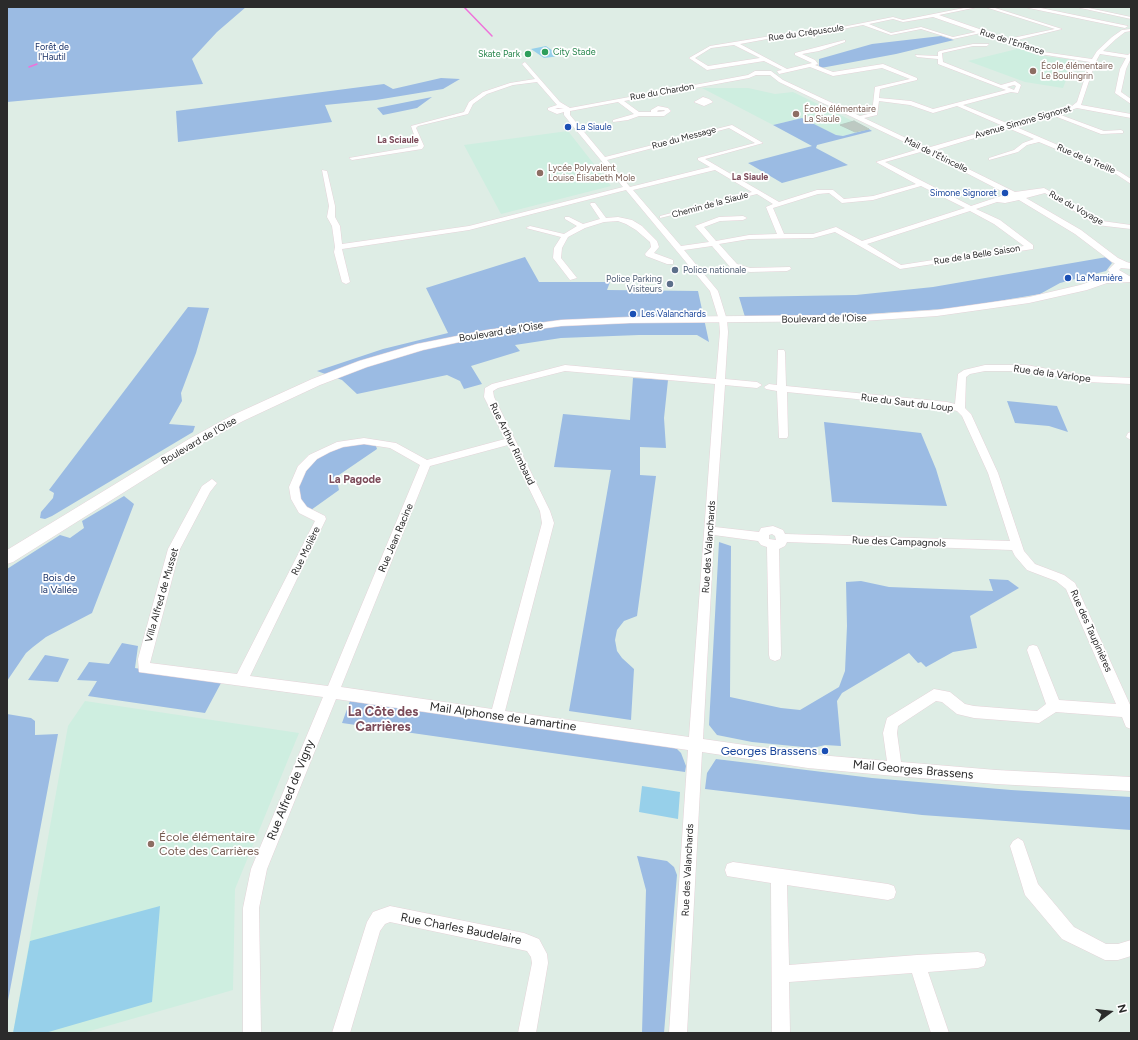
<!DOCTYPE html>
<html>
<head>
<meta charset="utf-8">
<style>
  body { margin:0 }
  #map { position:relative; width:1138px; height:1040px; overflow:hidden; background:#deede5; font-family:Figtree,sans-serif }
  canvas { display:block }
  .frame { position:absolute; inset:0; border:8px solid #2b2b2b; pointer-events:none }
  .north { position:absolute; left:1090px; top:992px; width:40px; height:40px; -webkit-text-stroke:3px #fff; paint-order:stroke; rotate:75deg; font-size:11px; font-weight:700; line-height:16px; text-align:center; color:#2b2b2b }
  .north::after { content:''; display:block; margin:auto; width:14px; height:18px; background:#2b2b2b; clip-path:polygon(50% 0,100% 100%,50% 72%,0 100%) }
</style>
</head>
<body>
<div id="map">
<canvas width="1138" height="1040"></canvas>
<div class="frame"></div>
<div class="north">N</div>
</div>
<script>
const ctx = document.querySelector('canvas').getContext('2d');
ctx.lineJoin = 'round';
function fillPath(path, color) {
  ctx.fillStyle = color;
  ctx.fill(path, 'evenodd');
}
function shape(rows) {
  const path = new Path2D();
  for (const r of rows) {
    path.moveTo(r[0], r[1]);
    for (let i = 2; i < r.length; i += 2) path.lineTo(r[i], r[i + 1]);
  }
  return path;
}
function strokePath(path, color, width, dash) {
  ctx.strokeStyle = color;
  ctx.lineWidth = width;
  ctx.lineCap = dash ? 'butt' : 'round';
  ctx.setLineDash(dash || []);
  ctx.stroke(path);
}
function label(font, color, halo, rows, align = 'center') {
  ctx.font = font + ' Figtree,sans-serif';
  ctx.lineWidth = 3.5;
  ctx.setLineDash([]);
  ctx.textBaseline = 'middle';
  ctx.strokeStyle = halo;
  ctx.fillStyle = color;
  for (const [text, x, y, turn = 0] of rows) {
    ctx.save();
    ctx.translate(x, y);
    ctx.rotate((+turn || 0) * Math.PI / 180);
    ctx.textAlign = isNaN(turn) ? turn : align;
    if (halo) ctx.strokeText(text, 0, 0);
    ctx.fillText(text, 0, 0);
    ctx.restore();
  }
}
fillPath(shape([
  [1021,48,1036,55,1074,60,1063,88,1025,82,968,61],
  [702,88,748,88,775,94,793,92,869,129,843,136,836,135,802,118,773,125],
  [568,131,611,186,501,214,464,145],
  [85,701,299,733,235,889,233,990,83,1033,13,1033,68,726]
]), '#ceeee0');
fillPath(shape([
  [7,7,246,7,217,32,192,59,203,84,7,102],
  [941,36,954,40,896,54,821,68,819,66,819,59,872,44],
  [441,78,460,79,443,89,376,100,325,105,332,122,178,142,176,111,384,84,393,89],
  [432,97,417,108,383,115,377,108],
  [802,118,836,135,843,136,869,129,872,131,817,145,816,148,848,165,782,183,748,163,812,146,773,125],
  [525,257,539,282,610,282,607,290,698,291,709,342,697,335,639,335,561,338,515,345,520,351,471,366,482,384,464,389,460,381,447,375,357,394,342,380,317,371,383,349,448,333,426,288],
  [1107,257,1112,263,1106,271,1060,283,1040,294,958,308,852,315,745,317,739,297,856,295,933,287],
  [188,307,209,308,196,353,181,393,182,401,169,424,195,426,193,432,52,516,45,519,40,518,41,512,53,498,54,493,49,490],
  [633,378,668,380,664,418,666,448,640,447,640,475,656,476,637,616,624,621,617,630,615,640,617,651,622,658,634,669,631,720,569,711,611,470,554,467,563,414,630,420],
  [1007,401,1057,406,1068,432,1049,426,1015,423],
  [824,422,921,433,936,469,947,506,832,502],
  [375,443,377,449,336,477,339,490,311,510,305,507,301,502,298,485,302,474,318,457,345,445],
  [124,496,134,504,92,613,46,637,33,647,26,653,7,681,7,569,60,535,70,538,84,528,82,521],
  [719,542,731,546,730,697,781,708,800,710,839,687,845,671,847,626,846,582,861,581,889,587,993,591,989,579,1008,580,1019,588,970,616,977,648,953,652,926,667,921,662,918,663,909,653,842,693,837,701,841,746,825,745,813,748,752,742,717,735,709,725],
  [122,643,138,646,135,668,221,683,205,713,88,696,97,681,77,680,89,662,109,664],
  [45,655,69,659,58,682,28,680],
  [350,701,669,746,677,749,681,753,686,766,685,772,342,723],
  [7,714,31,718,35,721,35,735,58,734,7,1006],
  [716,759,872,778,1011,790,1131,797,1131,830,922,815,705,789,707,773],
  [637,856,667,861,674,867,677,875,664,1033,642,1033,646,890]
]), '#9bbbe3');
fillPath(shape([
  [546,46,560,56,544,58,531,49],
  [642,786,680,792,678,819,639,812],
  [160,906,152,1002,45,1033,13,1033,30,941]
]), '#97d0ea');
strokePath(shape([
  [464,7,492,36],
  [29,67,37,64]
]), '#ee72da', 1.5);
const building = shape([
  [854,121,869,129,855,132,840,125,854,121]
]);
fillPath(building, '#bdc9c2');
strokePath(building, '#b7c9c1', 1);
const street = shape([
  [969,7,978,7,939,15,1008,39,1055,29,985,7,992,7,1062,29,1013,41,1043,52,1092,59,1097,51,1112,37,1122,30,1131,29,1131,31,1125,32,1116,39,1103,51,1128,55,1131,52,1131,58,1126,69,1121,92,1131,99,1131,104,1115,93,1120,69,1126,58,1100,54,1095,63,1081,105,1131,114,1131,118,1077,108,1058,114,1104,131,1121,130,1123,131,1123,133,1101,134,1052,115,1014,126,1120,172,1131,179,1131,184,1116,174,1039,142,1027,145,1018,152,989,160,989,158,1014,150,1023,143,1034,139,1008,128,932,151,1015,192,1044,188,1102,221,1131,225,1131,229,1097,225,1045,193,1026,198,1081,230,1118,258,1131,264,1131,267,1125,268,1112,262,1075,234,1019,200,1005,203,997,202,976,209,1000,220,1033,245,1033,249,900,269,835,232,813,238,749,239,719,244,737,264,750,268,790,267,791,269,787,271,750,272,731,268,712,246,684,250,718,291,727,320,728,332,725,379,757,382,762,385,757,388,725,385,715,527,759,532,761,528,773,526,783,530,785,534,1010,541,988,473,962,416,957,411,946,408,787,392,788,436,787,438,779,438,777,391,766,389,764,387,769,384,777,385,778,350,784,350,785,352,786,386,947,402,955,404,958,374,964,370,985,365,1026,365,1088,376,1131,378,1131,384,1088,382,1026,371,985,371,970,374,966,377,965,408,971,414,998,473,1024,551,1035,564,1064,575,1075,583,1131,707,1131,729,1126,727,1122,717,1056,712,1039,723,974,718,957,714,942,702,936,701,898,726,897,733,901,762,996,770,1131,777,1131,791,996,784,895,776,808,768,702,752,687,1033,669,1033,688,750,336,699,267,869,259,908,261,1033,243,1033,243,908,251,869,323,697,139,672,138,659,168,549,202,486,212,479,217,483,210,492,180,549,150,663,237,674,315,521,299,513,291,499,289,487,298,466,309,455,337,442,364,438,396,443,427,460,505,439,484,397,485,388,492,384,565,365,716,379,720,332,719,320,710,291,626,190,469,230,342,249,350,282,346,284,342,282,334,252,335,247,332,226,327,217,329,206,322,170,327,171,335,206,335,217,340,226,342,244,469,226,623,187,576,130,564,115,564,112,557,114,548,110,548,108,557,105,537,82,513,85,487,94,473,104,468,114,418,126,416,128,424,146,422,149,352,160,349,158,418,146,411,126,464,112,469,102,483,92,510,83,535,79,522,64,525,62,560,102,570,108,748,75,755,71,771,71,783,80,860,116,872,113,875,87,910,79,882,68,833,76,810,67,779,74,777,71,782,70,764,61,707,70,689,58,710,46,783,34,822,31,893,17,903,20,969,7],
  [933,17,976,32,953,37,921,27,891,33,869,24,893,19,903,22,933,17],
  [863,25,891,35,921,29,953,39,981,33,1040,54,1090,62,1077,102,1072,106,1009,124,963,105,1011,92,1018,93,1021,85,1015,81,1001,85,943,62,942,53,973,46,987,46,989,44,973,44,940,51,938,52,938,56,915,55,917,57,938,59,938,64,1006,90,933,109,911,101,879,98,880,89,917,80,917,78,883,64,833,72,815,65,818,64,815,60,802,54,819,51,845,42,845,40,795,53,795,55,812,63,787,69,740,44,783,36,822,33,863,25],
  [734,45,760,58,708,66,695,58,711,48,734,45],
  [756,75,770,75,779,82,919,149,876,162,916,184,873,196,844,199,833,190,817,190,779,202,705,159,763,143,732,125,605,157,570,115,570,111,618,102,634,114,613,120,613,122,628,120,639,116,664,116,671,111,668,108,658,106,651,110,651,112,639,112,624,101,749,78,756,75],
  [1014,85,1016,86,1014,90,1007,87,1014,85],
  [879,101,910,105,933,113,957,106,1003,126,927,148,864,118,877,115,879,101],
  [558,108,564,109,555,109,558,108],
  [659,110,664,110,665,111,658,112,657,111,659,110],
  [729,128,755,143,698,158,698,160,710,167,630,187,607,160,729,128],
  [924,151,1007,194,971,206,885,162,924,151],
  [715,170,752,192,660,216,660,218,757,194,773,204,766,207,777,234,749,235,716,241,704,227,720,221,743,220,747,218,743,216,719,217,695,226,709,242,681,246,633,190,715,170],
  [921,186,965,208,862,241,836,227,813,234,784,234,773,208,818,194,829,193,842,203,873,200,921,186],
  [970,211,994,224,1024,246,901,265,867,244,970,211],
  [565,371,715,384,689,737,505,711,554,523,550,511,494,397,493,391,498,388,565,371],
  [364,444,390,448,420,465,328,686,250,676,326,519,325,516,307,507,301,499,299,487,306,471,317,459,330,452,343,447,364,444],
  [508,445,540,511,542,523,492,709,341,687,430,466,508,445],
  [772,534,775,536,776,540,769,539,769,535,772,534],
  [714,535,758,541,761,545,767,547,769,655,770,659,775,661,780,659,781,655,779,549,785,546,787,542,1012,550,1015,556,1027,570,1056,581,1066,589,1116,704,1059,700,1039,650,1037,646,1033,645,1029,646,1027,650,1046,704,1037,711,974,706,965,704,950,692,934,689,887,718,883,733,887,761,808,754,703,739,714,535],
  [1076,7,1084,7,1131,17,1131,19,1076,7],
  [703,97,709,99,713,102,704,106,694,102,703,97],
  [591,203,595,203,606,218,618,217,632,220,642,226,657,241,659,247,654,253,673,260,673,264,667,264,646,256,645,254,651,247,650,242,636,230,626,224,618,221,604,222,585,228,568,237,562,248,561,258,577,278,570,280,553,258,554,248,561,237,526,228,530,226,564,234,577,226,565,219,565,217,569,217,583,224,600,219,590,204,591,203],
  [1131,432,1131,440,1126,437,1128,433,1131,432],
  [1018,838,1023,841,1038,884,1074,927,1106,944,1118,944,1131,940,1131,956,1118,960,1105,960,1062,939,1025,895,1010,846,1013,841,1018,838],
  [733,862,888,884,894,886,896,892,894,898,888,900,787,885,789,965,917,955,978,952,984,954,986,960,984,966,978,968,928,972,949,1033,931,1033,912,973,789,982,790,1033,772,1033,771,883,727,876,725,870,727,864,733,862],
  [390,906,524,933,539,939,547,954,548,963,536,1033,518,1033,532,963,531,957,527,951,390,922,385,924,380,931,350,1033,332,1033,367,922,373,912,390,906]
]);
const secondary = shape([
  [1024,7,1036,7,1128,26,1125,28,1024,7],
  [1119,262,1131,263,1131,269,1121,268,1119,270,1131,277,1131,282,1107,283,1087,290,1029,303,937,316,862,321,630,323,561,326,487,336,423,350,367,367,320,385,243,421,199,445,13,562,7,564,7,550,189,439,233,415,312,379,359,361,417,344,487,330,561,320,630,317,862,315,937,310,1029,297,1080,285,1102,278,1113,276,1108,270,1115,263,1119,262]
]);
strokePath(street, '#e4d3d8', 1);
strokePath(secondary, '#e4d3d8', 1);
fillPath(street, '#fff');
fillPath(secondary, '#fff');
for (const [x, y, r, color] of [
  [545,52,4,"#2e9e5b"],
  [528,54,4,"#2e9e5b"],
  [1033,71,4,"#8d6e63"],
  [796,114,4,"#8d6e63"],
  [568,127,4,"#1a4fb4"],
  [540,173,4,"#8d6e63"],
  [1005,193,4,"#1a4fb4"],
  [675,270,4,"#5c6f8a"],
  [1068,278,4,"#1a4fb4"],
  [670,284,4,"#5c6f8a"],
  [633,314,4,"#1a4fb4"],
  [825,751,4,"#1a4fb4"],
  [151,844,4,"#8d6e63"]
]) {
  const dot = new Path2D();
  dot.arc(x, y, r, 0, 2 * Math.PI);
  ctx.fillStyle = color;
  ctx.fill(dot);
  strokePath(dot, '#fff', 1.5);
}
label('9px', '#2b2b2b', '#fff', [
  ["Rue du Crépuscule",806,33,-8],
  ["Rue de l'Enfance",1012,42,18],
  ["Rue du Chardon",662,92,-10],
  ["Avenue Simone Signoret",1023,122,-16],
  ["Rue du Message",684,138,-15],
  ["Mail de l'Étincelle",936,155,26],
  ["Rue de la Treille",1086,159,23],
  ["Chemin de la Siaule",710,205,-15],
  ["Rue du Voyage",1076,208,29],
  ["Rue de la Belle Saison",977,255,-9]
]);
label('9px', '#1b3369', '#fff', [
  ["Forêt de",52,47],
  ["l'Hautil",52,57]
]);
label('9px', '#27864d', '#fff', [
  ["City Stade",553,52],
  ["Skate Park",520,54,"right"]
], 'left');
label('9px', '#785e54', '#fff', [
  ["École élémentaire",1041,66],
  ["Le Boulingrin",1041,76],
  ["École élémentaire",804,109],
  ["La Siaule",804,119],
  ["Lycée Polyvalent",548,168],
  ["Louise Élisabeth Mole",548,178]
], 'left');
label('9px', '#164399', '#fff', [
  ["La Siaule",576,127],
  ["Simone Signoret",997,193,"right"],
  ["La Marnière",1076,278],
  ["Les Valanchards",641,314]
], 'left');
label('bold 9px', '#7c4c5a', '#fff', [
  ["La Sciaule",398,140],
  ["La Siaule",750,177]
]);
label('9px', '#4e5e75', '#fff', [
  ["Police nationale",683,270],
  ["Police Parking",662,279,"right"],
  ["Visiteurs",662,289,"right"]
], 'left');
label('10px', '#2b2b2b', '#fff', [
  ["Boulevard de l'Oise",824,319,-1],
  ["Boulevard de l'Oise",501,332,-9],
  ["Rue de la Varlope",1052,374,8],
  ["Rue du Saut du Loup",907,403,7],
  ["Boulevard de l'Oise",199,441,-30],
  ["Rue Arthur Rimbaud",512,444,64],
  ["Rue Jean Racine",396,538,-67],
  ["Rue des Campagnols",899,542,2],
  ["Rue des Valanchards",709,547,-86],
  ["Rue Molière",306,551,-64],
  ["Villa Alfred de Musset",162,595,-74],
  ["Rue des Taupinières",1091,631,66],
  ["Rue des Valanchards",688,870,-87]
]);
label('10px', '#1b3369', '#fff', [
  ["Bois de",59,578],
  ["la Vallée",59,590]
]);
label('bold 11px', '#7c4c5a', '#fff', [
  ["La Pagode",355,480]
]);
label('12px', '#2b2b2b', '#fff', [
  ["Mail Alphonse de Lamartine",503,717,8],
  ["Mail Georges Brassens",913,770,5],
  ["Rue Alfred de Vigny",291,790,-68],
  ["Rue Charles Baudelaire",461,929,11]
]);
label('12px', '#164399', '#fff', [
  ["Georges Brassens",817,751]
], 'right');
label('12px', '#785e54', '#fff', [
  ["École élémentaire",159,837],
  ["Cote des Carrières",159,851]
], 'left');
label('bold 13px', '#7c4c5a', '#fff', [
  ["La Côte des",383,712],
  ["Carrières",383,727]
]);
</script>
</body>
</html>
